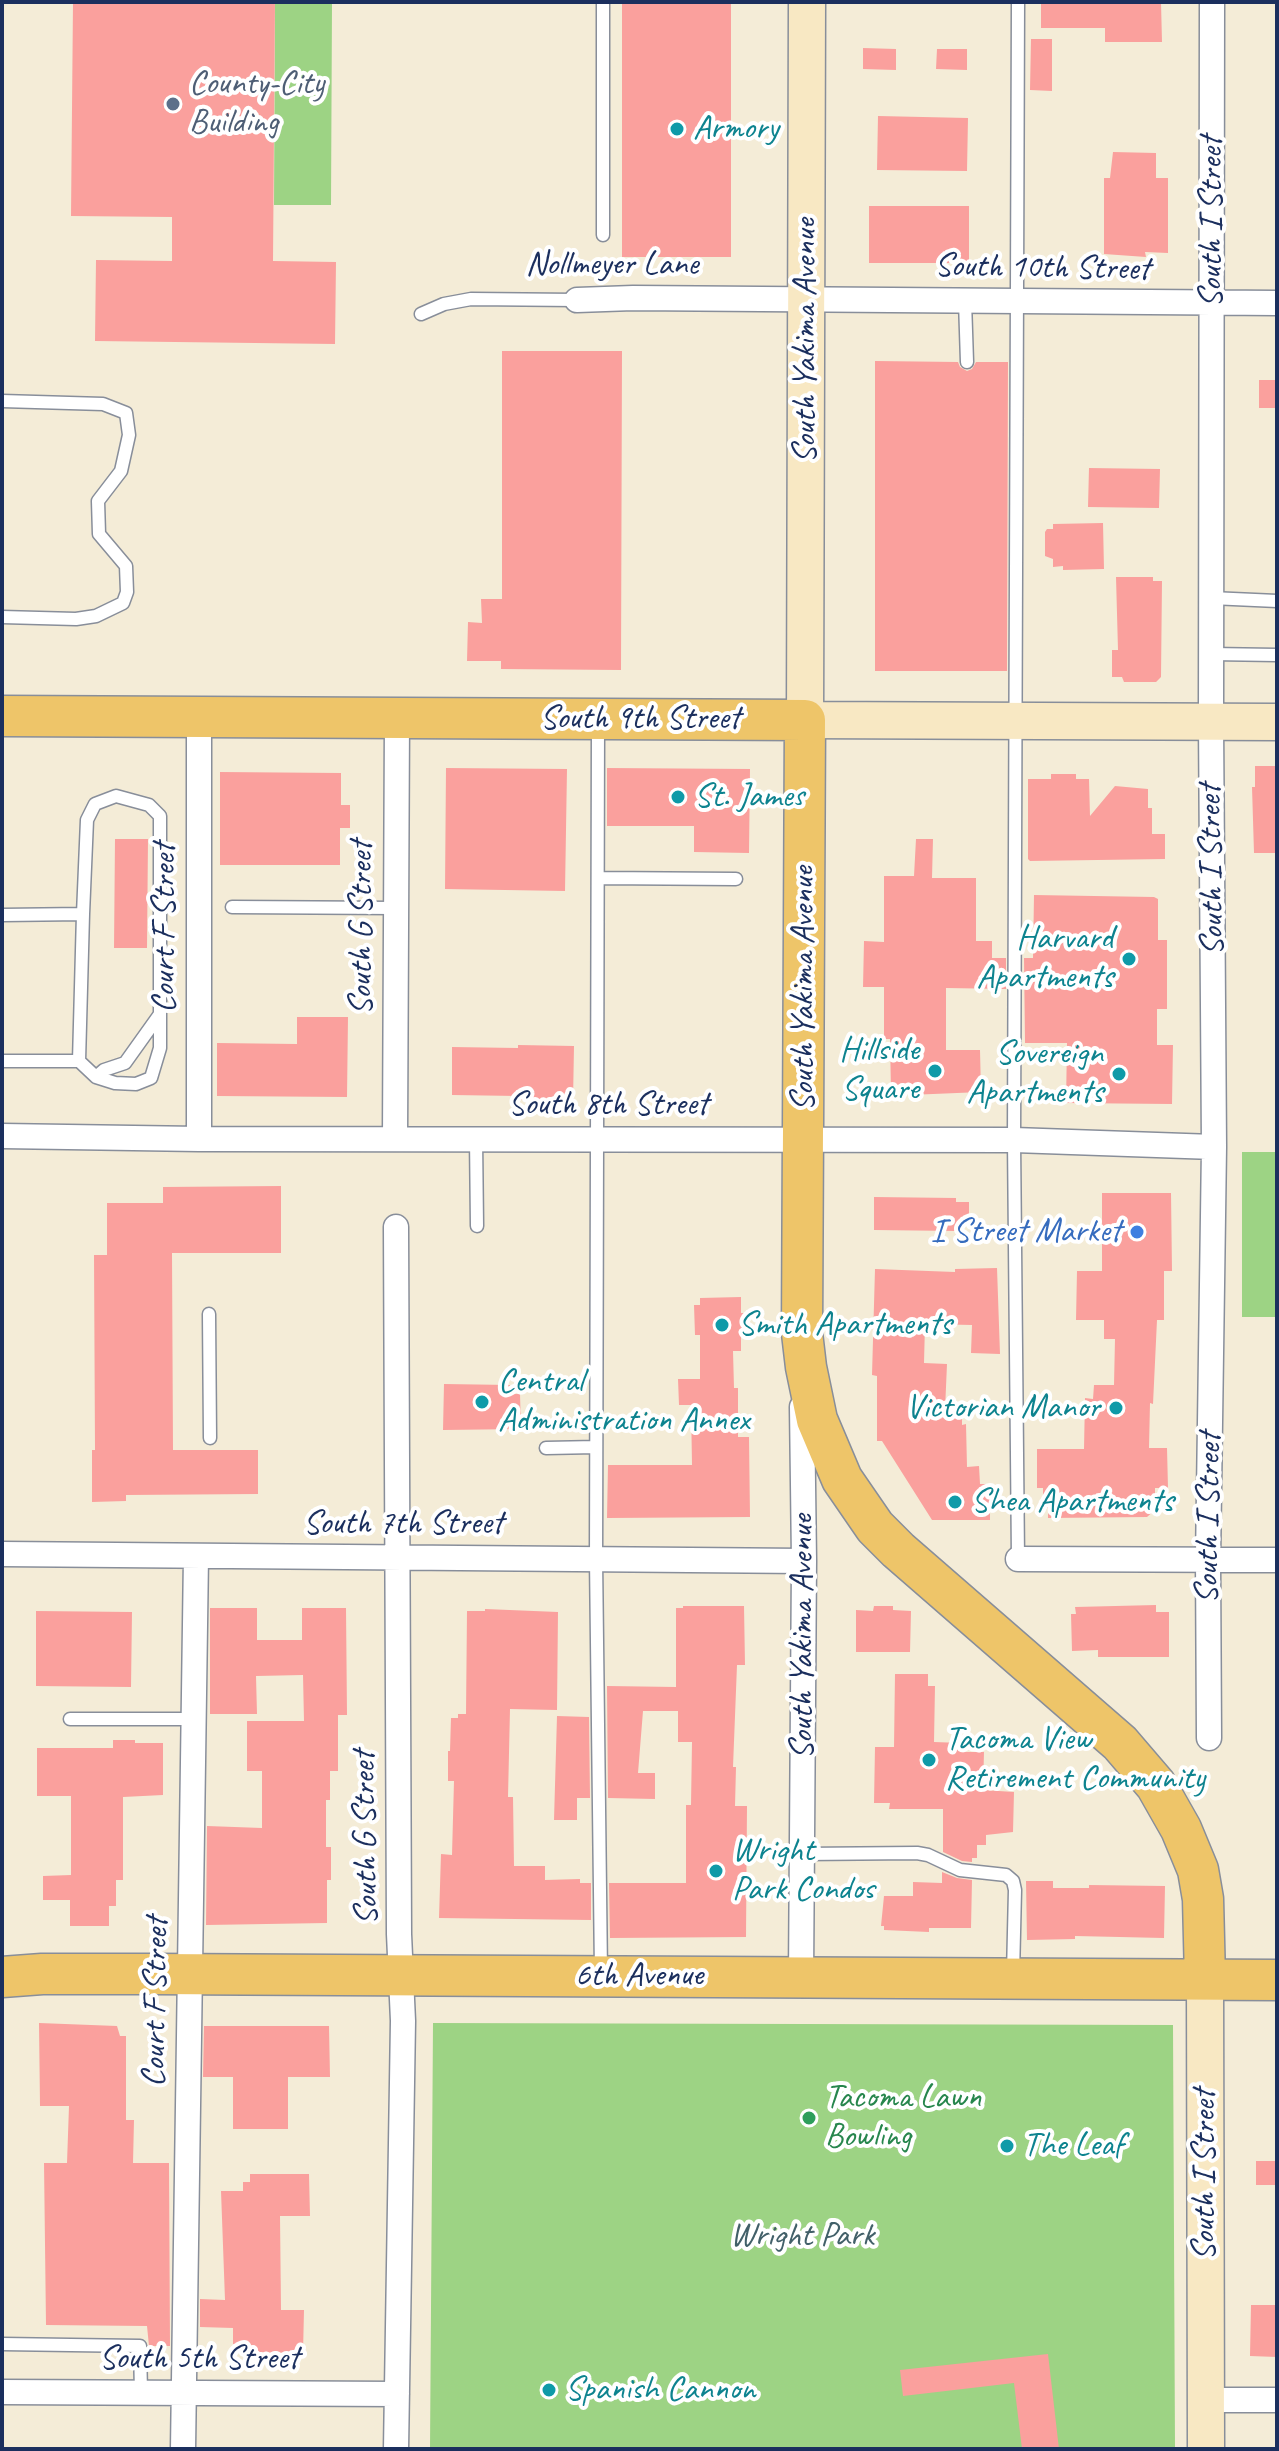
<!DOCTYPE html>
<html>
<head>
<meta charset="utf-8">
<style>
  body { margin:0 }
  #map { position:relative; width:1279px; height:2451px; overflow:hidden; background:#f4ecd7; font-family:Caveat,sans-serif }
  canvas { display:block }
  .frame { position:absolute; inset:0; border:4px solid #1b2f5e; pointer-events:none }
</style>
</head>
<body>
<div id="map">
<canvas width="1279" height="2451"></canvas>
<div class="frame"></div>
</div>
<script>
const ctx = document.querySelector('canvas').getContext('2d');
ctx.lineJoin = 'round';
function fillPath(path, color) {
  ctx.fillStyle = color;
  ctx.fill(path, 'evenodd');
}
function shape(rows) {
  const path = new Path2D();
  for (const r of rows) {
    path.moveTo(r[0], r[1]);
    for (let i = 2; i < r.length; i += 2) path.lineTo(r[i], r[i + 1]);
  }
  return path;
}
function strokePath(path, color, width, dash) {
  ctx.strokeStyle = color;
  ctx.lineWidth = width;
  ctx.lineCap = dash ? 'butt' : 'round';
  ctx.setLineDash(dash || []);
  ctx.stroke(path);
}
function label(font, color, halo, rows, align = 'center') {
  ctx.font = font + ' Caveat,sans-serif';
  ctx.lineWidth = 8;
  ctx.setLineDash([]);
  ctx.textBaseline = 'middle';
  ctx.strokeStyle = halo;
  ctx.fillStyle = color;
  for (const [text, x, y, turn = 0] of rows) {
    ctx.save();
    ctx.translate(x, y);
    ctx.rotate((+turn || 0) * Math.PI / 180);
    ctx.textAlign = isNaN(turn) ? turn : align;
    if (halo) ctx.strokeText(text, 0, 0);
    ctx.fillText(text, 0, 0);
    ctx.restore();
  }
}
fillPath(shape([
  [275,2,332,2,331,205,274,205],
  [1242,1152,1277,1152,1277,1317,1242,1317],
  [433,2023,1173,2025,1175,2449,430,2449]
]), '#9dd384');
fillPath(shape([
  [73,2,275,2,273,261,336,262,335,344,95,341,96,260,172,261,172,217,71,216],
  [622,2,731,2,731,257,622,257],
  [1041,2,1161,2,1162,42,1105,42,1105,28,1041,28],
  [1031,39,1052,39,1052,91,1030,90],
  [863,48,896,49,896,70,863,69],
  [937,49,967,49,967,70,936,69],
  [878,116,968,118,967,171,877,170],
  [1113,152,1156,153,1156,178,1168,178,1168,253,1145,252,1146,257,1104,254,1104,178,1110,178],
  [869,206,969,206,969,263,869,263],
  [502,351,622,351,621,670,501,669,501,661,467,661,468,622,482,623,481,599,502,599],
  [875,361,958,362,960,367,967,371,972,369,976,362,1008,362,1007,671,875,671],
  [1259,380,1277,380,1277,408,1259,408],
  [1089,468,1160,469,1159,508,1088,507],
  [1103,523,1104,569,1063,570,1063,566,1053,567,1053,559,1045,556,1045,532,1047,529,1053,529,1053,524],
  [1116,577,1153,577,1153,581,1162,581,1161,677,1156,682,1124,682,1122,677,1112,677,1112,650,1118,650],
  [1255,766,1277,766,1277,853,1254,853,1252,787,1255,787],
  [446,768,567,769,565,891,445,889],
  [607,768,750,769,749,853,694,852,694,826,607,826],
  [220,772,341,773,341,805,350,805,350,828,340,828,340,865,220,865],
  [1051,774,1076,774,1076,779,1089,779,1090,816,1115,786,1148,789,1148,808,1152,808,1152,834,1165,834,1165,859,1030,861,1028,859,1028,779,1051,779],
  [115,839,148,839,147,948,114,948],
  [916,839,933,839,932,878,976,878,976,941,992,941,992,958,1006,958,1006,989,946,988,946,1050,980,1050,981,1092,909,1095,909,1092,891,1093,890,1039,884,1039,884,987,863,987,864,941,884,942,884,876,914,876],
  [1034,895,1154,897,1158,899,1158,940,1167,940,1167,1009,1157,1009,1157,1045,1173,1045,1172,1104,1066,1103,1067,1043,1025,1043,1024,958,1033,958],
  [297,1017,348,1017,347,1097,217,1096,217,1043,297,1044],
  [518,1045,574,1046,573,1101,518,1100,518,1096,452,1095,452,1047,518,1048],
  [281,1186,281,1253,172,1253,173,1450,258,1450,258,1494,126,1495,126,1501,92,1502,92,1450,95,1450,94,1255,107,1255,107,1203,163,1203,163,1187],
  [1102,1193,1171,1193,1172,1271,1164,1271,1164,1320,1157,1320,1153,1404,1150,1403,1149,1448,1167,1448,1168,1488,1155,1488,1155,1510,1147,1517,1048,1518,1048,1508,1043,1508,1043,1488,1037,1488,1037,1449,1084,1449,1085,1398,1093,1399,1094,1385,1114,1385,1115,1339,1104,1339,1104,1320,1076,1320,1077,1271,1102,1271],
  [874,1197,956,1198,956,1202,969,1202,969,1225,956,1225,956,1231,874,1230],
  [997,1268,1000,1354,971,1353,972,1325,925,1324,924,1363,947,1364,945,1410,962,1410,962,1425,966,1424,967,1467,979,1466,980,1484,990,1484,990,1520,932,1520,882,1441,877,1441,877,1376,872,1375,875,1269,955,1272,955,1269],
  [741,1297,741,1313,748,1313,748,1336,741,1336,741,1351,733,1351,734,1388,738,1388,738,1437,749,1437,750,1517,607,1518,608,1465,692,1465,691,1405,679,1405,678,1379,700,1379,700,1335,695,1335,694,1305,700,1305,700,1298],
  [444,1384,510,1385,510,1394,520,1394,521,1429,443,1430],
  [1156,1605,1156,1612,1169,1612,1169,1657,1098,1657,1098,1650,1072,1651,1071,1614,1076,1614,1075,1607],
  [683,1606,744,1606,745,1665,737,1665,733,1767,736,1767,735,1806,747,1806,746,1937,610,1938,609,1883,686,1883,686,1805,691,1805,692,1742,678,1742,678,1711,643,1711,638,1773,655,1773,655,1799,608,1798,607,1686,676,1687,676,1608,683,1608],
  [874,1606,893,1606,893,1610,911,1611,910,1652,856,1652,856,1610,873,1611],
  [210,1608,257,1608,257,1640,302,1640,302,1608,346,1608,347,1715,338,1715,338,1771,330,1771,330,1800,326,1800,326,1847,331,1847,331,1880,327,1880,327,1923,206,1925,207,1826,262,1828,262,1771,247,1771,247,1721,304,1721,303,1675,256,1676,257,1714,210,1714],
  [485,1609,558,1612,557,1710,510,1709,508,1797,513,1797,514,1866,545,1866,545,1880,580,1879,580,1883,591,1883,591,1920,439,1918,441,1854,452,1855,454,1781,448,1781,448,1751,450,1751,451,1718,458,1718,458,1714,466,1714,467,1611,485,1611],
  [36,1611,132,1612,131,1687,36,1686],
  [895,1674,928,1674,928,1686,935,1686,934,1742,961,1743,960,1752,984,1752,983,1790,1014,1792,1013,1832,986,1835,986,1845,977,1845,977,1858,972,1858,972,1862,962,1861,943,1852,943,1809,889,1809,890,1803,874,1803,875,1747,894,1747],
  [557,1716,589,1717,590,1798,577,1798,577,1820,554,1820],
  [113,1740,135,1740,135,1743,163,1743,163,1795,123,1797,123,1880,116,1880,116,1906,109,1906,109,1926,70,1926,70,1900,43,1900,43,1876,71,1875,71,1796,37,1796,37,1748,113,1748],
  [942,1872,957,1878,972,1880,971,1928,929,1928,929,1932,884,1930,884,1926,881,1926,884,1896,913,1896,913,1882,942,1883],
  [1026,1881,1053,1881,1053,1888,1089,1888,1089,1885,1165,1886,1164,1938,1075,1936,1075,1939,1027,1940],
  [39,2023,117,2026,120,2036,126,2036,126,2120,134,2120,133,2163,169,2163,170,2346,149,2346,147,2326,46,2325,44,2163,67,2163,69,2106,40,2106],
  [204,2026,329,2026,330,2077,288,2077,288,2129,233,2129,233,2077,203,2077],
  [1256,2161,1277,2161,1277,2185,1256,2185],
  [250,2174,309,2174,310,2216,280,2216,281,2310,304,2310,303,2353,233,2352,233,2328,200,2327,200,2299,225,2300,221,2191,243,2191,243,2182,250,2182],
  [1251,2305,1277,2305,1277,2357,1250,2356],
  [1048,2354,1059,2449,1022,2449,1014,2383,903,2396,900,2370]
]), '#faa09d');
const service = shape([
  [603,2,603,235],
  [1018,2,1014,1140,1018,1559],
  [965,301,967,362],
  [421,314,444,304,471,299,577,300],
  [2,401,103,404,126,413,129,435,121,471,98,501,99,534,126,566,127,592,123,603,96,616,76,619,2,617],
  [1211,598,1277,601],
  [1211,654,1277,655],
  [598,723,596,1559,601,1973],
  [598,878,736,879],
  [232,907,396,908],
  [2,915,83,914,79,1061,2,1061],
  [79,1061,96,1077,115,1083,136,1084,151,1078,160,1048,160,816,149,805,116,796,95,804,87,820,83,914],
  [96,1077,104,1070,125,1063,160,1014],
  [476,1138,477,1226],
  [209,1314,210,1438],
  [546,1448,596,1447],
  [70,1719,194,1719],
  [802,1854,917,1853,928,1855,960,1870,1006,1875,1013,1881,1015,1890,1013,1974],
  [2,2344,140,2346,141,2393]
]);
const minor = shape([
  [577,300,633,298,1277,303],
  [199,717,199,1139],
  [2,1136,199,1139,1014,1140,1214,1147],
  [395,1138,397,718],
  [396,1227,399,1934,403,2021,396,2449],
  [2,1554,804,1561],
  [1018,1559,1277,1560],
  [1209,1738,1208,1560,1214,1147,1211,722,1212,2],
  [801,1977,804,1561,802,1407],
  [2,2392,397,2394],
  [1206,2400,1277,2400],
  [183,2449,196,1556]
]);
const secondary = shape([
  [807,2,805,720,1277,722],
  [1205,1979,1206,2449]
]);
const primary = shape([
  [2,716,805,720,802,1333,806,1367,817,1420,842,1479,875,1527,898,1550,1120,1743,1156,1785,1181,1829,1198,1870,1203,1899,1205,1979],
  [2,1977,42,1974,151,1974,1277,1980]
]);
strokePath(service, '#888e9a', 15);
strokePath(minor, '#888e9a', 27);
strokePath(secondary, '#888e9a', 39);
strokePath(primary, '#888e9a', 43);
strokePath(service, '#fff', 12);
strokePath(minor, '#fff', 24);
strokePath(secondary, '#f8e8c3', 36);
strokePath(primary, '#eec569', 40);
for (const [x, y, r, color] of [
  [173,104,8,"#5c6f8a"],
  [677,129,8,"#0f9aa8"],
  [678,797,8,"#0f9aa8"],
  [1129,959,8,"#0f9aa8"],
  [935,1071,8,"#0f9aa8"],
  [1119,1074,8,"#0f9aa8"],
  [1137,1232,8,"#3f7fe0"],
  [722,1325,8,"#0f9aa8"],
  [482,1402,8,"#0f9aa8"],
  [1116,1408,8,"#0f9aa8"],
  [955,1502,8,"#0f9aa8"],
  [929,1760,8,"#0f9aa8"],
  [716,1871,8,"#0f9aa8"],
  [809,2118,8,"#2e9e5b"],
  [1007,2146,8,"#0f9aa8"],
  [549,2390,8,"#0f9aa8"]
]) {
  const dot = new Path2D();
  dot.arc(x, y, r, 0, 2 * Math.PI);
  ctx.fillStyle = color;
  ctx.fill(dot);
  strokePath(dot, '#fff', 3);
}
label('34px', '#4e5e75', '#fff', [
  ["County-City",189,84],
  ["Building",189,123]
], 'left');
label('34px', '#0d838f', '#fff', [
  ["Armory",693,129],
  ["St. James",694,797],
  ["Harvard",1113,939,"right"],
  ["Apartments",1113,978,"right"],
  ["Hillside",919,1051,"right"],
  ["Square",919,1090,"right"],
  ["Sovereign",1103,1054,"right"],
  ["Apartments",1103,1093,"right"],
  ["Smith Apartments",738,1325],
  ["Central",498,1382],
  ["Administration Annex",498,1421],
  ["Victorian Manor",1100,1408,"right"],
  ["Shea Apartments",971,1502],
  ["Tacoma View",945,1740],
  ["Retirement Community",945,1779],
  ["Wright",732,1851],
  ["Park Condos",732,1890],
  ["The Leaf",1023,2146],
  ["Spanish Cannon",565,2390]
], 'left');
label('34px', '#1b2f5e', '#fff', [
  ["South I Street",1212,222,-90],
  ["Nollmeyer Lane",612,265],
  ["South 10th Street",1042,268,1],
  ["South Yakima Avenue",806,341,-90],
  ["South 9th Street",640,719],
  ["South I Street",1212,870,-91],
  ["Court F Street",165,928,-90],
  ["South G Street",362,928,-90],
  ["South Yakima Avenue",804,989,-90],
  ["South 8th Street",608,1105],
  ["South I Street",1209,1518,-89],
  ["South 7th Street",403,1524],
  ["South Yakima Avenue",803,1637,-90],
  ["South G Street",366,1838,-91],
  ["6th Avenue",639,1976],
  ["Court F Street",156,2002,-89],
  ["South I Street",1205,2175,-90],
  ["South 5th Street",199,2359]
]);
label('34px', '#366cbe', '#fff', [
  ["I Street Market",1121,1232]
], 'right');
label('34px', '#27864d', '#fff', [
  ["Tacoma Lawn",825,2098],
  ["Bowling",825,2137]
], 'left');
label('34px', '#426069', '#fff', [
  ["Wright Park",802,2236]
]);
</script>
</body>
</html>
